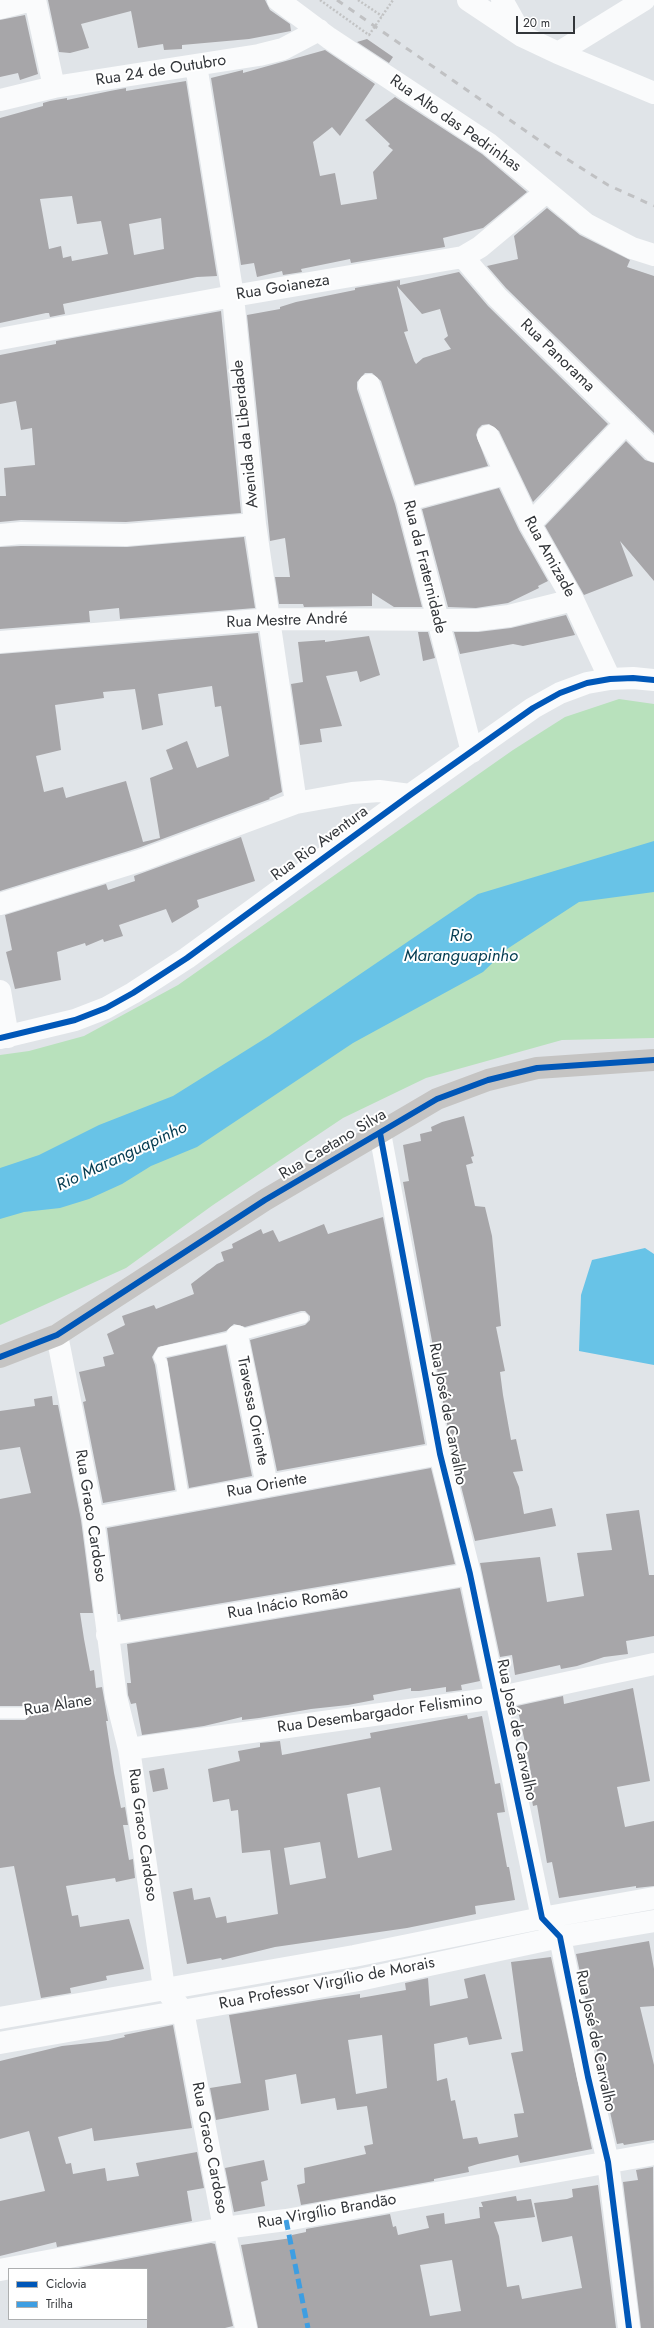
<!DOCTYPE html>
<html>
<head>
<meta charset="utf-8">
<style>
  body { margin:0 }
  #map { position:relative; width:654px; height:2328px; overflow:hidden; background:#e0e4e8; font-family:Jost,sans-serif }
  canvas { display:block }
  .legend { position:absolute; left:8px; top:2268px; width:140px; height:52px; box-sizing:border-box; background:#fff; border:1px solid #adafb0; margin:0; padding:5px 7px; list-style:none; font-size:12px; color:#33363a }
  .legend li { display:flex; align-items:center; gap:8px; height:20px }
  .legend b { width:20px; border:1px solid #adafb0 }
  .scale { position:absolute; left:516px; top:16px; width:59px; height:18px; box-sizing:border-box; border:2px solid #33363a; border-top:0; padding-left:5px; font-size:12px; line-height:14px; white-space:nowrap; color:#33363a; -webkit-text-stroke:3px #fff; paint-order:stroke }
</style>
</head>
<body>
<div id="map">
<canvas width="654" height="2328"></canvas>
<ul class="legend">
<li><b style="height:5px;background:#0057b8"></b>Ciclovia</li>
<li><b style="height:5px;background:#3e9ee2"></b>Trilha</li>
</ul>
<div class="scale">20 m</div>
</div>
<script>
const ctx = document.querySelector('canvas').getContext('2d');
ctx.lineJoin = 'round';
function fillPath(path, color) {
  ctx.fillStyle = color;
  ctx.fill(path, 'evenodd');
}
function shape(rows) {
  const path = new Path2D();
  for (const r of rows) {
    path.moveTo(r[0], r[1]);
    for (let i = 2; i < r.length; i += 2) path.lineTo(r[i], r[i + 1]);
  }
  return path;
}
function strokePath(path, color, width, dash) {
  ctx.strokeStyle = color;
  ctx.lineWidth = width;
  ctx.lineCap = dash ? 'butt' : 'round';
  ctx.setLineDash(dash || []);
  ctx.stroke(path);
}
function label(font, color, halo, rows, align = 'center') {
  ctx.font = font + ' Jost,sans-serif';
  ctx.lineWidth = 4;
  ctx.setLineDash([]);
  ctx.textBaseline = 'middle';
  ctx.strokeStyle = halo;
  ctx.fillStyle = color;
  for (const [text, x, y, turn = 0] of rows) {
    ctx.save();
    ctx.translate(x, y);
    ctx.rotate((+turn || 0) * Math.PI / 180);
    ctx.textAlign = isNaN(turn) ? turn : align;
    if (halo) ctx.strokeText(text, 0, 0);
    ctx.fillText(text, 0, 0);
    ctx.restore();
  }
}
fillPath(shape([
  [619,699,654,704,654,1038,562,1040,426,1078,343,1118,213,1205,126,1268,0,1325,0,1055,29,1051,84,1036,178,985,513,750,565,717]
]), '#b8e1bc');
fillPath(shape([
  [654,841,654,892,579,902,507,949,483,972,353,1043,197,1147,151,1166,122,1184,89,1199,60,1208,24,1212,0,1219,0,1168,39,1155,99,1125,173,1096,269,1036,478,894],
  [645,1248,654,1254,654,1365,579,1351,581,1295,592,1260]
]), '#68c3e7');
fillPath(shape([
  [48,0,265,0,270,10,290,24,291,31,249,39,182,45,182,49,164,50,163,44,138,48,131,11,81,24,89,48,70,53,59,52],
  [25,15,38,74,20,80,18,73,0,77,0,20],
  [367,39,393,57,389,63,357,42],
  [325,50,375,84,340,136,332,127,313,142,320,176,335,173,341,205,377,199,373,172,393,150,388,146,390,144,365,120,395,97,482,154,527,192,483,228,443,238,445,247,351,263,350,259,301,269,302,272,283,275,282,271,257,277,254,263,241,265,211,78,243,70,243,73],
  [186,81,217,276,197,277,63,304,65,314,50,317,49,313,46,313,0,323,0,118,43,106,43,103,50,101,67,98,67,100,110,91,126,88,126,91],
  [72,196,77,224,101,221,108,254,72,261,71,256,63,258,61,246,49,249,40,199],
  [161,218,164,249,134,255,129,224],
  [547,208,580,235,630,260,627,267,654,276,654,433,506,288,487,266,518,259,514,236],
  [459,272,488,306,608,424,533,502,499,431,489,424,482,425,478,429,476,435,488,466,415,485,381,381,372,373,365,373,357,382,357,389,395,504,422,607,394,607,372,593,372,606,304,607,303,604,279,604,275,577,290,577,285,538,270,541,247,315,280,309,280,307,296,302,355,290,355,288,400,280,400,285],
  [397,286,422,314,440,309,448,336,444,339,451,349,423,358,416,364,414,361,404,332,408,331],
  [221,311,241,513,126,522,21,520,0,522,0,496,6,496,4,468,35,465,32,428,21,430,16,401,0,404,0,355,56,344,56,341],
  [626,441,645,460,654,463,654,581,620,541,633,576,584,595,545,526],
  [499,488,519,530,548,581,538,586,539,588,508,603,476,608,448,607,422,509],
  [244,537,255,608,120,619,119,608,89,611,90,622,0,629,0,547,21,546,127,547],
  [566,615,575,635,523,646,513,644,460,654,454,632,478,632,511,628],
  [418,632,428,632,435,658,423,661],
  [258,633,282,792,269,798,270,799,138,848,0,891,0,654],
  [212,686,215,707,221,706,229,756,197,768,187,741,166,750,173,769,150,778,160,838,143,842,126,781,66,798,63,787,44,792,36,756,61,750,55,705,104,698,103,692,135,689,142,730,163,725,158,694],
  [369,636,380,675,360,682,357,671,326,676,342,726,320,729,322,742,300,745,291,684,303,682,298,642,325,640,325,642],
  [241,837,255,881,197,900,199,907,172,923,166,909,119,925,123,936,104,942,103,939,86,946,85,943,57,952,61,980,15,989,6,952,12,950,5,915,106,884,108,890,135,881,134,876],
  [464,1116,474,1156,471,1157,473,1163,466,1165,475,1206,485,1207,492,1236,501,1326,496,1327,505,1371,500,1372,503,1395,511,1440,516,1439,523,1471,513,1472,519,1487,524,1514,552,1508,556,1526,475,1541,452,1451,403,1182,409,1181,403,1145,421,1141,420,1134,432,1131,431,1127,442,1122],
  [383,1217,425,1444,277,1471,250,1340,305,1325,310,1320,310,1316,305,1311,301,1311,245,1327,234,1324,226,1331,158,1347,152,1357,155,1365,175,1490,103,1503,83,1402,86,1401,79,1372,105,1366,103,1357,114,1354,107,1334,125,1325,122,1316,154,1305,156,1309,194,1294,191,1284,217,1264,224,1261,221,1252,233,1248,232,1244,261,1229,263,1234,273,1230,279,1242,324,1224,328,1234],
  [226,1345,252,1476,189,1488,167,1358],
  [52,1396,53,1405,58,1405,81,1520,93,1613,80,1613,84,1639,90,1671,94,1670,96,1688,102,1687,108,1721,106,1721,114,1773,121,1808,125,1807,128,1825,123,1825,129,1860,133,1859,135,1878,116,1882,115,1878,66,1886,72,1916,78,1915,80,1927,129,1919,144,1969,106,1976,107,1980,70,1988,71,1993,41,1998,14,1866,0,1868,0,1720,25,1720,32,1713,31,1709,25,1706,0,1706,0,1499,31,1493,20,1447,0,1450,0,1411,35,1406,34,1399],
  [431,1468,455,1564,121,1620,120,1614,118,1614,107,1528],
  [639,1510,649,1575,654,1575,654,1636,626,1641,628,1654,604,1657,577,1666,561,1669,560,1665,515,1675,512,1655,500,1657,480,1563,540,1557,547,1602,584,1596,577,1553,612,1550,606,1514],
  [460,1588,480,1681,461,1685,462,1690,446,1692,446,1687,419,1691,411,1691,411,1688,373,1695,374,1700,348,1705,311,1709,259,1718,242,1720,242,1717,204,1726,142,1735,136,1703,131,1704,128,1695,127,1683,131,1683,127,1644],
  [633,1688,650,1781,617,1787,625,1827,654,1821,654,1886,636,1888,636,1886,559,1898,552,1862,547,1863,537,1805,533,1806,530,1789,533,1788,529,1761,517,1706,563,1696,564,1704],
  [467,1715,468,1719,482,1716,495,1784,500,1783,505,1812,497,1813,507,1867,509,1867,515,1900,475,1906,476,1914,407,1928,275,1947,222,1960,221,1958,187,1964,173,1892,192,1888,194,1900,210,1897,216,1918,226,1916,227,1923,278,1914,270,1850,242,1853,238,1810,231,1811,229,1799,213,1802,208,1769,240,1761,238,1751,260,1747,260,1743,280,1741,282,1755,371,1738,370,1733],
  [380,1787,392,1850,358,1858,347,1794],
  [320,1842,326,1878,290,1885,284,1848],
  [164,1768,168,1789,153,1792,149,1771],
  [649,1941,654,1969,654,2006,640,2007,654,2065,654,2140,624,2145,623,2143,617,2144,576,1954],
  [551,1957,592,2149,520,2163,518,2155,478,2164,468,2167,469,2172,434,2179,434,2181,301,2205,297,2185,305,2183,304,2168,366,2154,364,2146,373,2144,367,2106,337,2110,335,2098,301,2104,296,2074,265,2080,269,2110,216,2120,210,2088,241,2083,229,2015,325,1999,360,1994,360,1998,406,1990,405,1983,428,1978,430,2006,468,1998,464,1979,485,1974,502,2039,469,2045,467,2037,434,2044,437,2081,447,2078,451,2101,455,2100,463,2139,477,2137,479,2144,518,2137,514,2114,524,2113,511,2053,523,2051,511,1962],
  [382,2035,387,2088,356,2094,348,2040],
  [173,2025,192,2128,94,2141,92,2128,58,2137,66,2164,71,2163,73,2174,105,2168,107,2181,139,2176,136,2163,197,2152,204,2188,187,2191,192,2221,57,2247,56,2242,0,2256,0,2201,45,2191,29,2131,0,2139,0,2061,62,2046,108,2041,125,2037,124,2035],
  [264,2160,268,2180,261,2182,265,2206,234,2212,225,2168],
  [653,2167,654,2328,641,2328,623,2182,638,2180,636,2170],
  [598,2185,616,2328,258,2328,241,2245,292,2238,292,2235,306,2232,306,2229,390,2214,393,2227,396,2226,398,2235,429,2228,426,2216,444,2213,445,2224,480,2218,479,2207,483,2207,481,2202,516,2196,517,2201,531,2199,535,2217,494,2222,499,2236,507,2287,519,2285,522,2299,582,2288,572,2236,542,2242,534,2203,567,2199,573,2197,572,2189],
  [452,2260,461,2311,430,2316,420,2265],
  [211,2243,215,2244,233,2326,225,2328,147,2328,147,2269,73,2269]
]), '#a7a6a9');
strokePath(shape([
  [320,0,369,35,393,0],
  [358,0,382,16],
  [39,1710,96,1700]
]), '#c2c3c4', 2.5, [2, 2]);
strokePath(shape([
  [184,1502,162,1363,159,1357,162,1352,237,1336,303,1318],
  [0,1713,25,1713]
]), '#fafbfc', 11);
strokePath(shape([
  [35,0,54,87],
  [278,0,329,38,489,144,586,224,632,248,654,255],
  [468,0,522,36,558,53,654,93],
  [502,0,520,32],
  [0,8,32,0],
  [558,53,644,0],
  [196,65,233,296,255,524,296,803],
  [0,100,54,87,259,55,283,49,319,30],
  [463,257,497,297,654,451],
  [0,339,233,296,463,257,480,247,546,192],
  [369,385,407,500,472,752],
  [488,436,530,524,573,600,610,679],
  [407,500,505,474],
  [530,524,626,423],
  [0,535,21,533,126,535,255,524],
  [0,642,270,619,477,620,509,616,573,600],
  [0,904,142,860,296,803,352,793,379,791,410,795],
  [0,991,8,1037],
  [0,1038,75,1020,106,1008,133,993,187,958,410,795,533,708,560,693,587,683,610,679,633,678,654,680],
  [380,1133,440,1454,470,1574,542,1918,560,1937,588,2077,608,2162,629,2328],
  [57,1335,93,1518,116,1697,129,1749,164,1988,183,2011,224,2228,246,2328],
  [237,1336,267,1486],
  [93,1518,440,1454],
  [107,1635,470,1574],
  [129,1749,496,1698,654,1664],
  [0,2018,354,1956,542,1918,654,1898],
  [0,2043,359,1980,560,1937,654,1921],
  [0,2270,224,2228,286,2220,654,2154]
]), '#fafbfc', 22);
strokePath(shape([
  [0,1357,57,1335,265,1200,437,1099,488,1080,537,1068,654,1060]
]), '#c5c4c3', 22);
strokePath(shape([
  [337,0,556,152,608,185,654,206]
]), '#c0c1c3', 3, [7, 7]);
strokePath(shape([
  [286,2220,308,2328]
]), '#3e9ee2', 5, [10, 5]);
strokePath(shape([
  [0,1038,75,1020,106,1008,133,993,187,958,410,795,533,708,560,693,587,683,610,679,633,678,654,680],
  [380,1133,440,1454,470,1574,542,1918,560,1937,588,2077,608,2162,629,2328],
  [0,1357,57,1335,265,1200,437,1099,488,1080,537,1068,654,1060]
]), '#0057b8', 6);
label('16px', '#33363a', '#fff', [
  ["Rua 24 de Outubro",161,71,-9],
  ["Rua Alto das Pedrinhas",455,124,35],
  ["Rua Goianeza",283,288,-9],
  ["Rua Panorama",557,356,44],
  ["Avenida da Liberdade",246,434,-96],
  ["Rua Amizade",549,557,61],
  ["Rua da Fraternidade",424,567,76],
  ["Rua Mestre André",287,621,-2],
  ["Rua Rio Aventura",320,844,-36],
  ["Rua Caetano Silva",333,1145,-31],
  ["Travessa Oriente",252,1411,79],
  ["Rua José de Carvalho",447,1414,79],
  ["Rua Oriente",267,1486,-10],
  ["Rua Graco Cardoso",90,1516,81],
  ["Rua Inácio Romão",288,1604,-10],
  ["Rua Alane",58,1706,-9],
  ["Rua Desembargador Felismino",380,1714,-8],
  ["Rua José de Carvalho",516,1730,78],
  ["Rua Graco Cardoso",142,1835,82],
  ["Rua Professor Virgílio de Morais",327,1984,-11],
  ["Rua José de Carvalho",595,2041,78],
  ["Rua Graco Cardoso",209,2148,79],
  ["Rua Virgílio Brandão",327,2212,-10]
]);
label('italic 17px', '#033b50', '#fff', [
  ["Rio",461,937],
  ["Maranguapinho",461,957],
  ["Rio Maranguapinho",122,1157,-25]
]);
</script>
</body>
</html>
